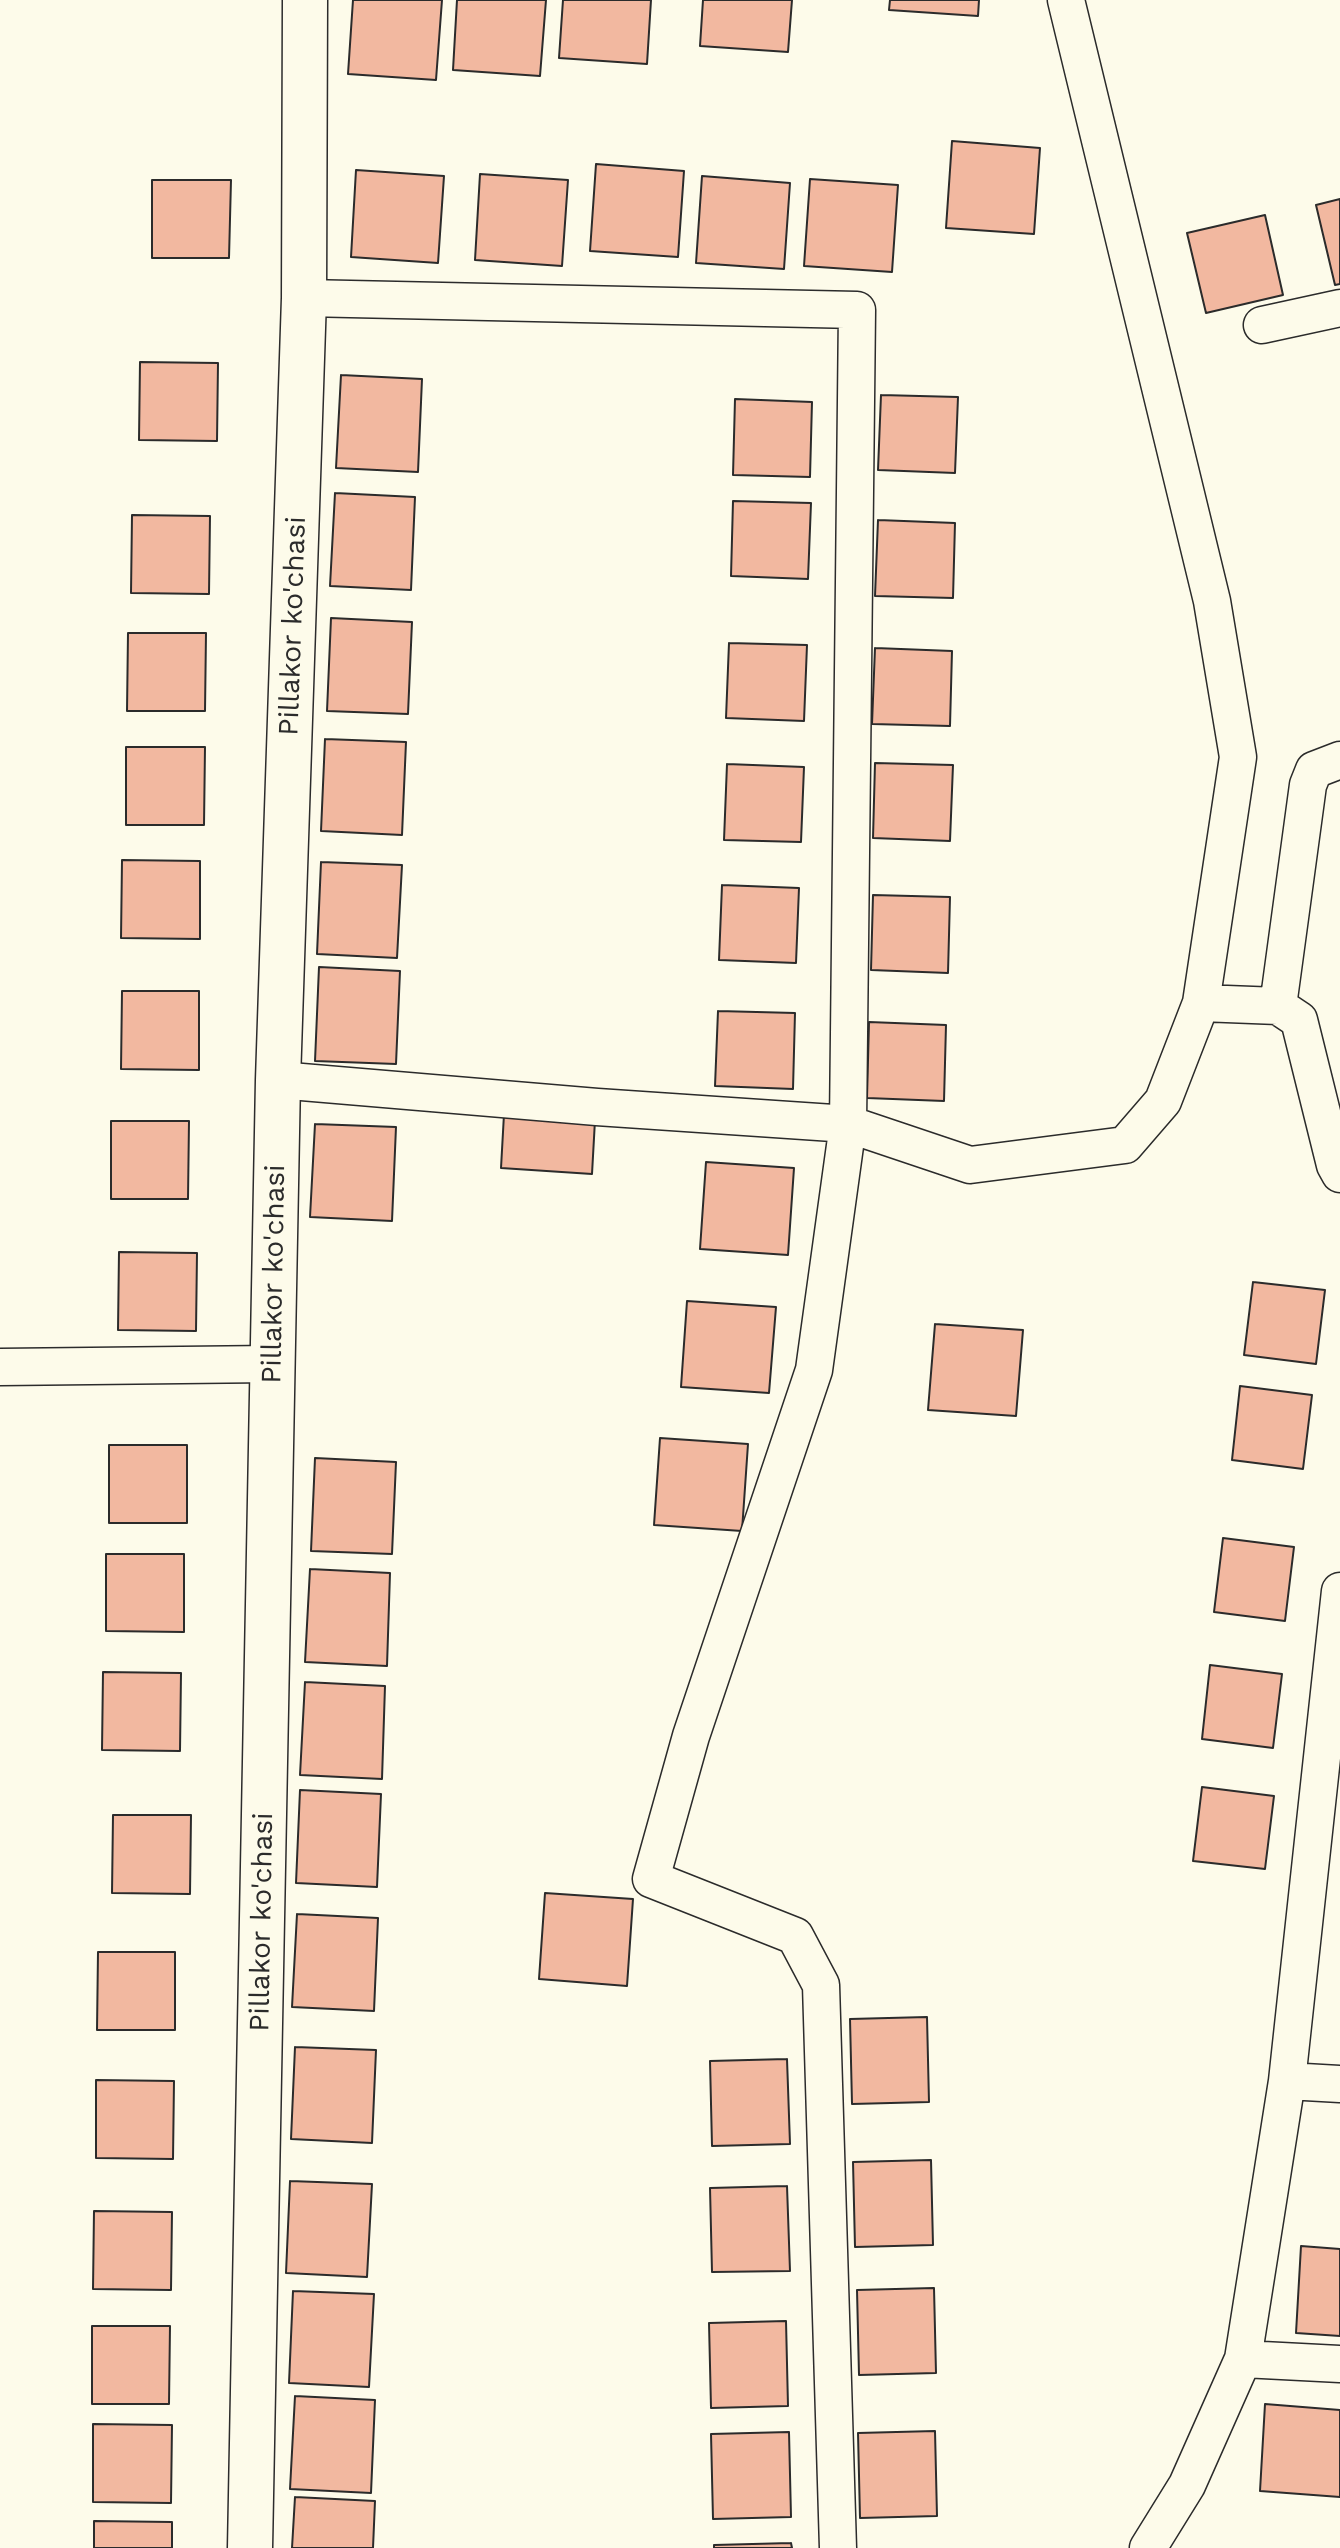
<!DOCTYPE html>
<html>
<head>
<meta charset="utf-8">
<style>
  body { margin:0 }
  canvas { display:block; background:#fdfbea }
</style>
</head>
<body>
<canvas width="1340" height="2548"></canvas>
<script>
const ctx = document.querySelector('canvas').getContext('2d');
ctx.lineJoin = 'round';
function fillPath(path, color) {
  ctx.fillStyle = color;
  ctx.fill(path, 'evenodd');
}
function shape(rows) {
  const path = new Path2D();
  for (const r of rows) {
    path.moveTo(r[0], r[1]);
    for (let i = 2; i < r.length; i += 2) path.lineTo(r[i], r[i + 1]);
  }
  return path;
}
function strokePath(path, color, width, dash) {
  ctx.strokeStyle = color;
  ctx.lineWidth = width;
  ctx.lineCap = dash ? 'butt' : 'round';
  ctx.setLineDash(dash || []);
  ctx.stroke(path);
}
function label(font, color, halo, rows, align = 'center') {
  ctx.font = font + ' "Work Sans",sans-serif';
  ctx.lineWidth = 6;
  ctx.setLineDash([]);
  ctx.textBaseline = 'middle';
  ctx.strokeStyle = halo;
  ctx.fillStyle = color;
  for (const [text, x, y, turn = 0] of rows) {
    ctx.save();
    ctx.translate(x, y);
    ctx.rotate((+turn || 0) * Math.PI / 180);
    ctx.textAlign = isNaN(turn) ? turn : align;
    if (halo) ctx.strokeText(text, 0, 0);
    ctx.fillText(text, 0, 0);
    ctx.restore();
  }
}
const building = shape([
  [353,0,442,0,436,80,348,74,353,0],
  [457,0,546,0,540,76,453,70,457,0],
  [563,0,651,0,647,64,559,58,563,0],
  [703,0,792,0,788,52,700,46,703,0],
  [890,0,979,0,978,16,889,10,890,0],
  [952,141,1040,148,1034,234,946,228,952,141],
  [596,164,684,171,678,257,590,251,596,164],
  [356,170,444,176,438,263,351,257,356,170],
  [480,174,568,180,562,266,475,260,480,174],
  [702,176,790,183,784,269,696,263,702,176],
  [810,179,898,185,892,272,804,266,810,179],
  [152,180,231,180,229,258,152,258,152,180],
  [1340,199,1340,284,1335,285,1316,205,1340,199],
  [1265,215,1283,295,1206,313,1187,233,1265,215],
  [140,362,218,363,217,441,139,440,140,362],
  [341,375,422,379,418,472,336,468,341,375],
  [881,395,958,397,955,473,878,470,881,395],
  [735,399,812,402,810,477,733,475,735,399],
  [335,493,415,497,411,590,330,586,335,493],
  [733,501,811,503,808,579,731,576,733,501],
  [132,515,210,516,209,594,131,593,132,515],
  [878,520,955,523,953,598,875,596,878,520],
  [331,618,412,622,408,714,327,711,331,618],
  [128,633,206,633,205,711,127,711,128,633],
  [729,643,807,645,804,721,726,718,729,643],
  [875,648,952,651,950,726,872,724,875,648],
  [325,739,406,742,402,835,321,831,325,739],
  [126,747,205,747,204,825,126,825,126,747],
  [875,763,953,765,950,841,873,838,875,763],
  [727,764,804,767,801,842,724,840,727,764],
  [122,860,200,861,200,939,121,938,122,860],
  [321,862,402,865,397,958,317,954,321,862],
  [722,885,799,888,796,963,719,960,722,885],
  [873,895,950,897,948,973,871,970,873,895],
  [319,967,400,971,396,1064,315,1061,319,967],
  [122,991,199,991,199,1070,121,1069,122,991],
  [718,1011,795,1013,793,1089,715,1086,718,1011],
  [869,1022,946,1025,944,1101,867,1098,869,1022],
  [504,1114,595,1120,592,1174,501,1168,504,1114],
  [111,1121,189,1121,188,1199,111,1199,111,1121],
  [315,1124,396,1127,392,1221,310,1217,315,1124],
  [706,1162,794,1168,788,1255,700,1249,706,1162],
  [119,1252,197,1253,196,1331,118,1330,119,1252],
  [1253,1282,1325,1290,1316,1364,1244,1355,1253,1282],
  [687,1301,776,1307,769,1393,681,1387,687,1301],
  [935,1324,1023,1330,1016,1416,928,1410,935,1324],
  [1240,1386,1312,1395,1303,1469,1232,1460,1240,1386],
  [660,1438,748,1444,742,1531,654,1525,660,1438],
  [109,1445,187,1445,187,1523,109,1523,109,1445],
  [315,1458,396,1462,392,1554,311,1551,315,1458],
  [1223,1538,1294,1547,1285,1621,1214,1612,1223,1538],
  [106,1554,184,1554,184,1632,106,1631,106,1554],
  [310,1569,390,1573,387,1666,305,1662,310,1569],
  [1210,1665,1282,1674,1273,1748,1202,1739,1210,1665],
  [103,1672,181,1673,180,1751,102,1750,103,1672],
  [305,1682,385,1686,382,1779,300,1775,305,1682],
  [1202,1787,1274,1796,1265,1869,1193,1861,1202,1787],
  [300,1790,381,1794,377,1887,296,1883,300,1790],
  [113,1815,191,1815,190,1894,112,1893,113,1815],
  [545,1893,633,1899,627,1986,539,1979,545,1893],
  [297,1914,378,1918,374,2011,292,2007,297,1914],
  [98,1952,175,1952,175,2030,97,2030,98,1952],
  [927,2017,929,2102,852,2104,850,2019,927,2017],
  [295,2047,376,2050,372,2143,291,2139,295,2047],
  [787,2059,790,2144,712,2146,710,2061,787,2059],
  [96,2080,174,2081,173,2159,96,2158,96,2080],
  [931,2160,933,2245,855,2247,853,2162,931,2160],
  [290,2181,372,2184,367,2277,286,2273,290,2181],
  [787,2186,790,2271,712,2272,710,2188,787,2186],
  [94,2211,172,2212,171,2290,93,2289,94,2211],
  [1301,2246,1340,2249,1340,2336,1296,2333,1301,2246],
  [934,2288,936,2373,859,2375,857,2290,934,2288],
  [293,2291,374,2294,369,2387,289,2383,293,2291],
  [786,2321,788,2406,711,2408,709,2323,786,2321],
  [92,2326,170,2326,169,2404,92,2404,92,2326],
  [295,2396,375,2400,371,2493,290,2489,295,2396],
  [1265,2404,1340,2410,1340,2497,1260,2491,1265,2404],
  [93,2424,172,2425,171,2503,93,2502,93,2424],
  [935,2431,937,2516,860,2518,858,2433,935,2431],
  [789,2432,791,2517,713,2519,711,2434,789,2432],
  [295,2497,375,2501,373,2548,292,2548,295,2497],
  [94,2521,172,2522,172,2548,94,2548,94,2521],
  [791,2543,792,2548,714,2548,714,2545,791,2543]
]);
fillPath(building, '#f2b8a0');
strokePath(building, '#2b2b2b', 2);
const minor = shape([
  [304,298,857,310,848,1124,814,1370,691,1736,651,1879,795,1936,821,1985,838,2548],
  [1262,325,1340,308],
  [1201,1003,1278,1006,1299,1020,1335,1165,1340,1174],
  [1278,1006,1308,785,1314,770,1340,760],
  [278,1080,597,1107,848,1124,970,1165,1125,1145,1163,1101,1201,1003,1238,757,1212,601,1066,0],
  [0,1367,272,1364],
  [1287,2081,1340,2084],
  [1243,2359,1340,2364],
  [1148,2548,1187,2485,1243,2359,1287,2081,1340,1591]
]);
const tertiary = shape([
  [250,2548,278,1080,304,298,305,0]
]);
strokePath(minor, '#2b2b2b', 39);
strokePath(tertiary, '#2b2b2b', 47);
strokePath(minor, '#fdfbea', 36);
strokePath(tertiary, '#fdfbea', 44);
label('28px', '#2b2b2b', '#fdfbea', [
  ["Pillakor ko'chasi",293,626,-88],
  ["Pillakor ko'chasi",274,1274,-89],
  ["Pillakor ko'chasi",262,1922,-89]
]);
</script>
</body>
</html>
